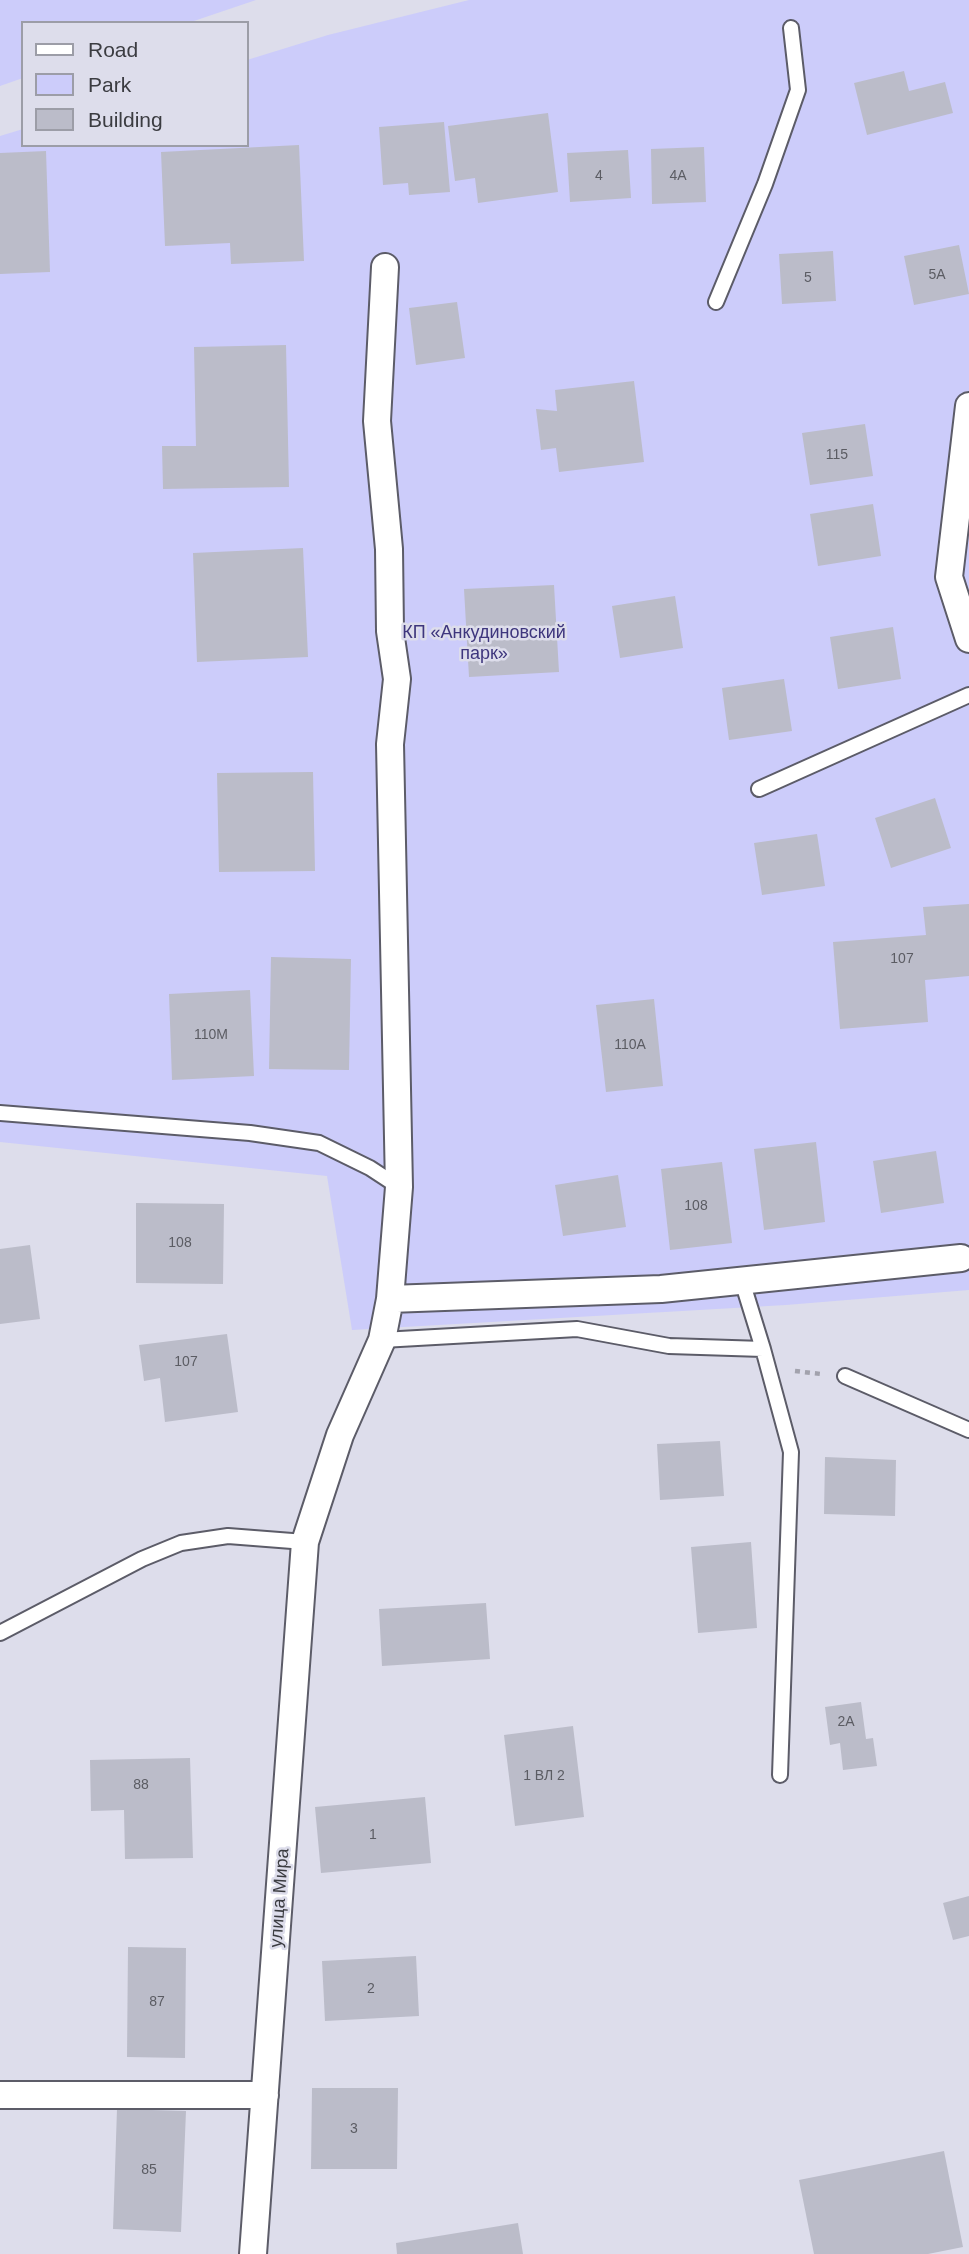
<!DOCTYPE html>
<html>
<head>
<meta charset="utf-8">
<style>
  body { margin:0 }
  #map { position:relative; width:969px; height:2254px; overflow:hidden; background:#ddddeb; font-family:Helvetica,sans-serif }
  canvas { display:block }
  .legend { position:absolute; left:21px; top:21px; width:228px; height:126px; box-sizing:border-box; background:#ddddeb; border:2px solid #9c9da7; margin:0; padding:9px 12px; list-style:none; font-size:21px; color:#3b3c41 }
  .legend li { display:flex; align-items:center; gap:14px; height:35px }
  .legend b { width:35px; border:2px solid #9c9da7 }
</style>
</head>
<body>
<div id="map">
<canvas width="969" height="2254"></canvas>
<ul class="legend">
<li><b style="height:9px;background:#fff"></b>Road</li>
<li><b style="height:19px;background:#ccccfa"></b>Park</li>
<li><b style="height:19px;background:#bbbcc9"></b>Building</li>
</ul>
</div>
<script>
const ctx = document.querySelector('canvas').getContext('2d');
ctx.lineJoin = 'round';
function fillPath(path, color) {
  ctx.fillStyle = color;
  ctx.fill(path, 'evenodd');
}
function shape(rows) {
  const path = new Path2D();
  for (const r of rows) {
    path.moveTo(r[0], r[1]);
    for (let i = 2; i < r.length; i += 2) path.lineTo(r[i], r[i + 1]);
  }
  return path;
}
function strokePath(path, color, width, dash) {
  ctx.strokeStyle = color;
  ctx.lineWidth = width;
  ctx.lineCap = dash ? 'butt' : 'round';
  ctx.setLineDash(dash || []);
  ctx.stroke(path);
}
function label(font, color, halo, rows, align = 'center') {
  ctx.font = font + ' Helvetica,sans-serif';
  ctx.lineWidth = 5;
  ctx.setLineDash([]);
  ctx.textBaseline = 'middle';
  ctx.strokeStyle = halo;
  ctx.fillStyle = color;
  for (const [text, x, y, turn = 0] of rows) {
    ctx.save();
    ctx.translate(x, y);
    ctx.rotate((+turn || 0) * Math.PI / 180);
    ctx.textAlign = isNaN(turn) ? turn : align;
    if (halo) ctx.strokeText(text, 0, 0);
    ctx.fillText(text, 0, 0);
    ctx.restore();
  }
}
fillPath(shape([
  [0,0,256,0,188,23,23,23,23,78,0,86],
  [469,0,969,0,969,1290,786,1305,352,1330,327,1176,0,1142,0,136,23,129,23,145,247,145,247,60,328,35]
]), '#ccccfa');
fillPath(shape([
  [904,71,909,91,945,82,953,113,867,135,854,83],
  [548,113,558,192,478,203,475,178,455,181,448,126],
  [444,122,450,192,409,195,408,183,383,185,379,127],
  [299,145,304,261,231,264,230,243,165,246,161,152],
  [704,147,706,202,652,204,651,149],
  [628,150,631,198,570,202,567,153],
  [46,151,50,272,0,274,0,153],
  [959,245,969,294,914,305,904,256],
  [833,251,836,301,782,304,779,254],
  [457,302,465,358,416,365,409,308],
  [286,345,289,487,163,489,162,446,196,446,194,347],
  [634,381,644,462,559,472,556,448,541,450,536,409,557,411,555,390],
  [865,424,873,476,810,485,802,433],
  [873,504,881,556,818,566,810,514],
  [303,548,308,657,197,662,193,553],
  [554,585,559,672,469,677,464,589],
  [675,596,683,648,620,658,612,606],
  [893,627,901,679,838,689,830,637],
  [784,679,792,731,729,740,722,688],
  [313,772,315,871,219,872,217,773],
  [935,798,951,848,891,868,875,818],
  [817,834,825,886,762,895,754,843],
  [969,904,969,976,925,980,928,1022,840,1029,833,942,926,935,923,907],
  [271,957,351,959,349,1070,269,1069],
  [250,990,254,1076,172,1080,169,994],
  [654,999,663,1086,606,1092,596,1005],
  [816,1142,825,1222,764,1230,754,1149],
  [936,1151,944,1203,881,1213,873,1161],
  [722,1162,732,1243,670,1250,661,1169],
  [618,1175,626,1227,563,1236,555,1185],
  [136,1203,224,1204,223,1284,136,1283],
  [30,1245,40,1319,0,1324,0,1249],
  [227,1334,238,1412,165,1422,160,1378,144,1381,139,1345],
  [720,1441,724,1496,660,1500,657,1444],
  [825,1457,896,1460,895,1516,824,1514],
  [751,1542,757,1628,698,1633,691,1547],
  [486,1603,490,1659,382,1666,379,1609],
  [861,1702,866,1739,873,1738,877,1766,843,1770,840,1743,830,1745,825,1707],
  [573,1726,584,1817,515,1826,504,1735],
  [190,1758,193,1858,125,1859,124,1810,91,1811,90,1760],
  [425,1797,431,1863,321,1873,315,1807],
  [969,1896,969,1936,953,1940,943,1903],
  [128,1947,186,1948,185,2058,127,2057],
  [416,1956,419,2016,325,2021,322,1961],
  [312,2088,398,2088,397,2169,311,2169],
  [117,2109,186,2111,181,2232,113,2229],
  [944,2151,963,2247,928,2254,814,2254,799,2180],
  [518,2223,523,2254,397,2254,396,2243]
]), '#bbbcc9');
const lane = shape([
  [716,302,765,184,798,90,791,28],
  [759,789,969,695],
  [0,1113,250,1133,319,1143,370,1168,399,1187],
  [742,1281,763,1349],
  [382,1340,577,1329,669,1346,763,1349,791,1452,780,1775],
  [845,1376,969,1430],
  [0,1633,142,1559,181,1543,228,1536,305,1542]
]);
const street = shape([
  [969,406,949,577,969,639],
  [390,1299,661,1289,961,1258],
  [0,2095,265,2095],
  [253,2254,305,1542,340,1435,382,1340,390,1299,399,1187,390,744,397,679,390,631,389,549,377,421,385,267]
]);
strokePath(lane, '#5c5c68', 18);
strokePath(street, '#5c5c68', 30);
strokePath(shape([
  [795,1371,821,1374]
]), '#a2a2ad', 4.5, [5, 5]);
strokePath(lane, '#fff', 14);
strokePath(street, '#fff', 26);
label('14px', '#5b5c63', null, [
  ["4",599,176],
  ["4А",678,176],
  ["5А",937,275],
  ["5",808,278],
  ["115",837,455],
  ["107",902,959],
  ["110М",211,1035],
  ["110А",630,1045],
  ["108",696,1206],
  ["108",180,1243],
  ["107",186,1362],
  ["2А",846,1722],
  ["1 ВЛ 2",544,1776],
  ["88",141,1785],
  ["1",373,1835],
  ["2",371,1989],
  ["87",157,2002],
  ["3",354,2129],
  ["85",149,2170]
]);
label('18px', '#3e367d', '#ddddeb', [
  ["КП «Анкудиновский",484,633],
  ["парк»",484,654]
]);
label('18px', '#3b3c41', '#ddddeb', [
  ["улица Мира",280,1898,-86]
]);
</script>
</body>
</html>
